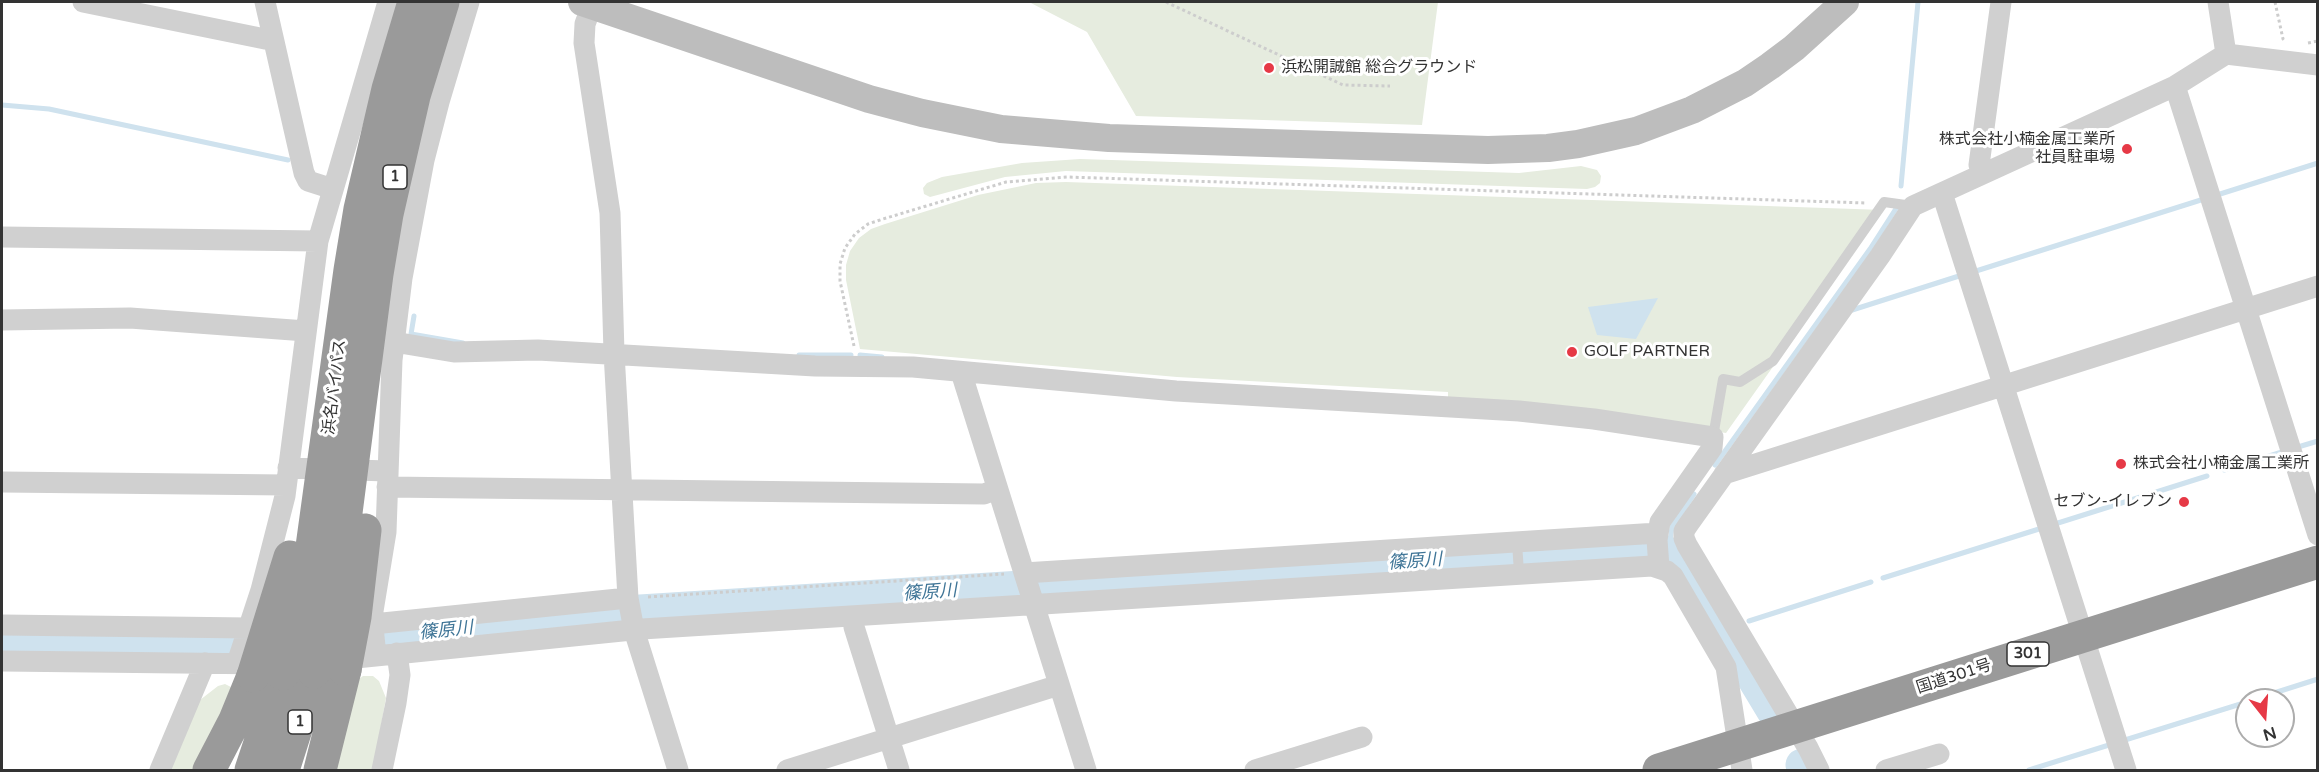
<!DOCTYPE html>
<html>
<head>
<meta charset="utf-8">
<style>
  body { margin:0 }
  #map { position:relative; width:2319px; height:772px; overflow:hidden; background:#fff; font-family:"Varela Round",sans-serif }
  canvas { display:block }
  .frame { position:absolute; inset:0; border:3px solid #333; pointer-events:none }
  .north { position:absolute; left:2235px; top:688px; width:60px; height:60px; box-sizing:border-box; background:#fff; border:2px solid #adadad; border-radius:50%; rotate:163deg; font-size:16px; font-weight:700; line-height:24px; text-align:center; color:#333 }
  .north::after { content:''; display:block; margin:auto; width:21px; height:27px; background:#e63946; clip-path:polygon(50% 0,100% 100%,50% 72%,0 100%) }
</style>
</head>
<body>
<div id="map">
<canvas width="2319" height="772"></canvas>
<div class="frame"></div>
<div class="north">N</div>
</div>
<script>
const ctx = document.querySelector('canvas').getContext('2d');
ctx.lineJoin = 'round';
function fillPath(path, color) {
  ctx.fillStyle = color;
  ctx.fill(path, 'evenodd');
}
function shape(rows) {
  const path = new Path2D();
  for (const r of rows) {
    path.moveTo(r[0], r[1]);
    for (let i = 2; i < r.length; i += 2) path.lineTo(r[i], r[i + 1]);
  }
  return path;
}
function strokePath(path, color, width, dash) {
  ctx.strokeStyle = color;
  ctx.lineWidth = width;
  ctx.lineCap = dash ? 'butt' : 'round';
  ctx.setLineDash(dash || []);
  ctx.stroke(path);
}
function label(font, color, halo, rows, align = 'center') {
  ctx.font = font + ' "Varela Round","Noto Sans JP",sans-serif';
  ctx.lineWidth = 6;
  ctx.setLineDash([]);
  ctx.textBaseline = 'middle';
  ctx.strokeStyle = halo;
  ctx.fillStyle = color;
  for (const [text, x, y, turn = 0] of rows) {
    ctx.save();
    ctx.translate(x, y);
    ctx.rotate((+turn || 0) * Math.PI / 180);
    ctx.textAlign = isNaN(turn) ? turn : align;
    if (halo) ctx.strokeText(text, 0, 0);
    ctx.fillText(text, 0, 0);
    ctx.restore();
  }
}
fillPath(shape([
  [1029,2,1438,2,1422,125,1136,116,1087,32],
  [1080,159,1488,172,1519,173,1581,166,1597,170,1601,176,1600,183,1595,187,1587,189,1066,171,1005,177,930,197,924,194,923,188,927,183,942,177,1022,163],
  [1066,182,1884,210,1726,433,1632,418,1448,401,1448,392,1177,377,860,349,846,280,846,265,850,251,859,238,871,229,885,224,978,195,1036,183],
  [363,676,373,676,379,681,386,698,373,770,330,770,356,681],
  [225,684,231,687,198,770,169,770,200,700,218,686]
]), '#e6ecdf');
fillPath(shape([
  [1658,298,1636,339,1597,335,1588,307]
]), '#cfe2ee');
strokePath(shape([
  [2,105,49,109,288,160],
  [1901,186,1918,2],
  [2217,195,2318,163],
  [1976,271,2204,199],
  [1849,311,1959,276],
  [414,316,411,334,463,343],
  [799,355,851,355],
  [860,355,882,357],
  [2298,447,2318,441],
  [1715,465,1870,249,1897,207],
  [2224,470,2282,452],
  [2058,523,2207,476],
  [1676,557,1670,541,1672,527,1694,494],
  [1883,578,2039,529],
  [619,613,621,621],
  [1749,621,1871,582],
  [2252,700,2318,679],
  [2125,740,2247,702],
  [2029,770,2109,745]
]), '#cfe2ee', 5);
strokePath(shape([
  [339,641,640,611,1642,548,1666,552,1685,565,1773,711],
  [2,643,276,646],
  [1802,765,1806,770]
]), '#cfe2ee', 33);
strokePath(shape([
  [1166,2,1343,85,1390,86],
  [2275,2,2283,39,2285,41],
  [2308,43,2318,41],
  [854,346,840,281,840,264,845,248,855,234,868,224,883,219,1006,182,1067,177,1866,203],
  [648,597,1004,574]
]), '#cdcdcd', 3, [3, 3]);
strokePath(shape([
  [1713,437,1723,379,1740,382,1773,361,1884,202,1913,206],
  [1517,542,1519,573]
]), '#d0d0d0', 10);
strokePath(shape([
  [83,2,265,39,273,37],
  [265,2,304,173,308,181,333,189],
  [2218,2,2226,54],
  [592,5,585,24,584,43,610,213,614,353,628,598,634,630,678,770],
  [2175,86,2318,535],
  [1983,174,1979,165,2001,2],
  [1942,193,2126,770],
  [2,237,318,241],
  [2,320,130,318,306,331],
  [394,342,454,352,538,350,815,366,913,367,1176,391,1519,411,1594,419,1713,437,1712,448,1660,522,1657,540,1659,567],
  [961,372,1086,770],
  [288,468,388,471],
  [1724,474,2318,286],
  [2,482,286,485],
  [387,487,984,494,997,489],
  [1024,573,1658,533],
  [853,616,854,627,899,770],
  [373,624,628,598],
  [2,625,249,628],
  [376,656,372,617,386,532,392,360,402,278,424,160,439,102,469,2],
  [336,660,642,629,1652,566,1667,571,1673,576,1726,667,1742,770],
  [2,661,269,664],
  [237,663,261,590,285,496,318,241,388,2],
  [160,770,205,663],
  [382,770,396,703,400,675,397,653],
  [787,770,1059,685],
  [1255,770,1362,737],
  [1819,770,1808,748,1687,545,1684,538,1684,531,1688,525,1880,256,1913,206,2175,86,2226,54,2318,65],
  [1886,770,1939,754]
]), '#d0d0d0', 21);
strokePath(shape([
  [582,2,869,99,922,113,1001,129,1109,138,1488,150,1548,148,1578,144,1636,131,1692,110,1745,83,1770,66,1794,48,1845,2]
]), '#bdbdbd', 28);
strokePath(shape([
  [209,770,235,720,253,676],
  [251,770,283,674],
  [283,770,314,672],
  [320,770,345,670],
  [1659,770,2318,562]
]), '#9a9a9a', 33);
strokePath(shape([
  [345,670,355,617,365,530],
  [314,672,340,559,377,274,387,214,414,96,443,2],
  [283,674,300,606,311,554,350,270,360,209,388,89,414,2],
  [253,676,290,557]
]), '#9a9a9a', 33);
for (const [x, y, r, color] of [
  [1269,68,6,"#e63946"],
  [2127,149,6,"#e63946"],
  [1572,352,6,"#e63946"],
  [2121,464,6,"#e63946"],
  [2184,502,6,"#e63946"]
]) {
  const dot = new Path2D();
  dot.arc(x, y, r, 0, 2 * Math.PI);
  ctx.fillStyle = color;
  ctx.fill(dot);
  strokePath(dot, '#fff', 2);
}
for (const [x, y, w] of [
  [395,177,24],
  [2028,654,42],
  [300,722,24]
]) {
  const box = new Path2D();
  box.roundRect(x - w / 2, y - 12, w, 24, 4.5);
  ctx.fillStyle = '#fff';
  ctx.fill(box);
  strokePath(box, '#333', 1.5);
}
label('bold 15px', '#333', null, [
  ["1",395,177],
  ["301",2028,654],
  ["1",300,722]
]);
label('16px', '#333', '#fff', [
  ["浜松開誠館 総合グラウンド",1281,68],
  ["株式会社小楠金属工業所",2115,140,"right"],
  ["社員駐車場",2115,158,"right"],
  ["GOLF PARTNER",1584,352],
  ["株式会社小楠金属工業所",2133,464],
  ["セブン-イレブン",2172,502,"right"]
], 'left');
label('16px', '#333', '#fff', [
  ["浜名バイパス",335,387,-83],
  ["国道301号",1954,677,-18]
]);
label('italic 18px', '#3f7597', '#fff', [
  ["篠原川",1415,562,-4],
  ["篠原川",930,593,-4],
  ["篠原川",446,631,-6]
]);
</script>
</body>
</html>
